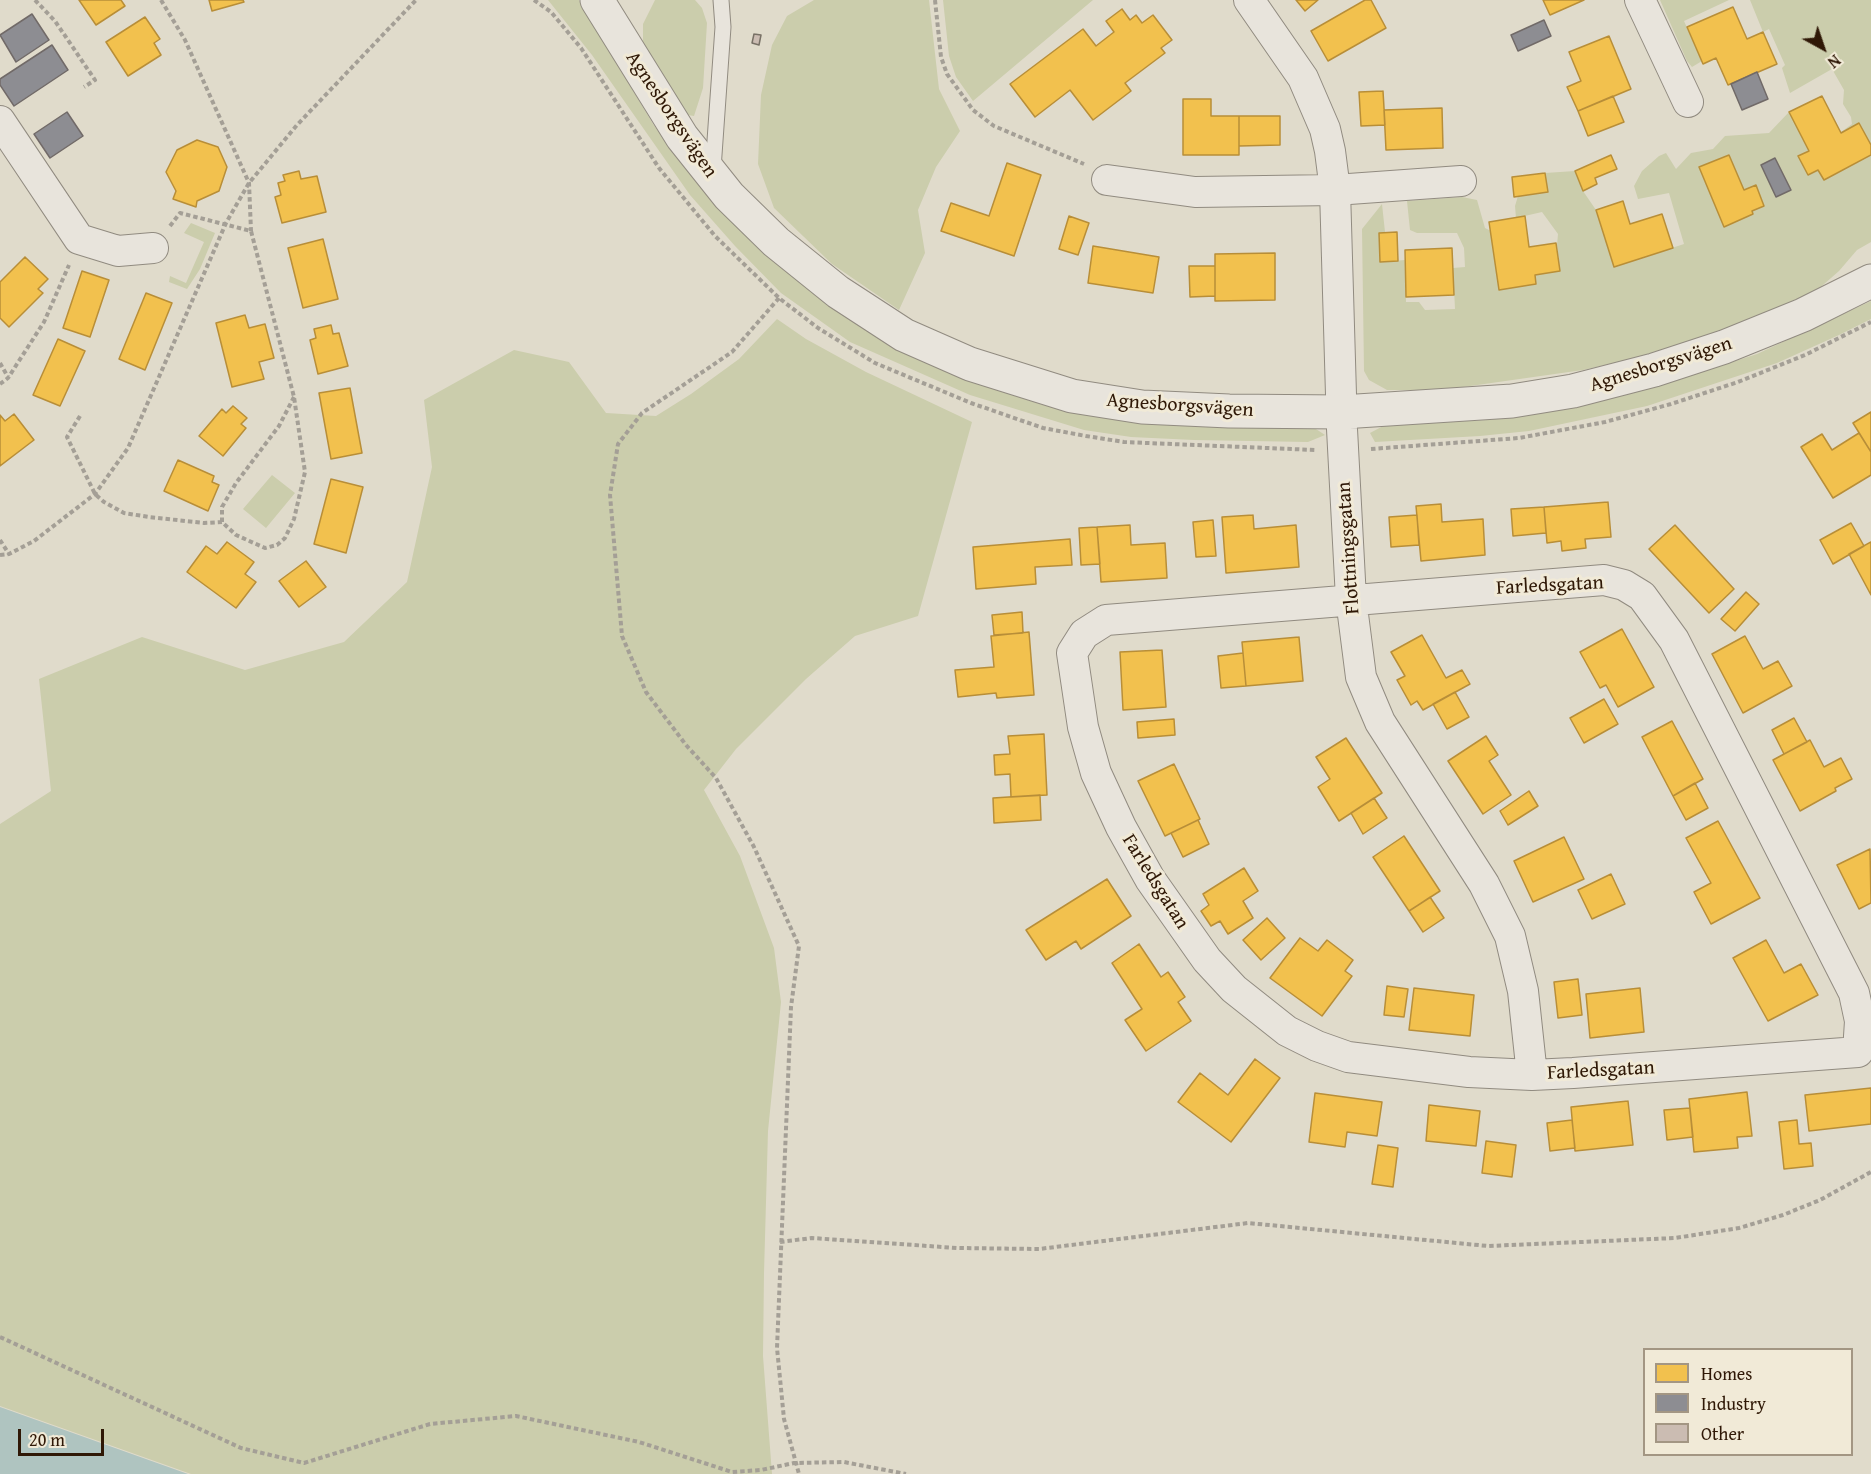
<!DOCTYPE html>
<html>
<head>
<meta charset="utf-8">
<style>
  body { margin:0 }
  #map { position:relative; width:1871px; height:1474px; overflow:hidden; background:#e0dbcb; font-family:"Gentium Book Plus",serif }
  canvas { display:block }
  .legend { position:absolute; left:1643px; top:1348px; width:210px; height:108px; box-sizing:border-box; background:#f1ead7; border:2px solid #a39683; margin:0; padding:8px 10px; list-style:none; font-size:18px; color:#2f1806 }
  .legend li { display:flex; align-items:center; gap:12px; height:30px }
  .legend b { width:30px; border:2px solid #a39683 }
  .north { position:absolute; left:1793px; top:18px; width:60px; height:60px; -webkit-text-stroke:4px #f1ead7; paint-order:stroke; rotate:140deg; font-size:16px; font-weight:700; line-height:24px; text-align:center; color:#2f1806 }
  .north::after { content:''; display:block; margin:auto; width:21px; height:27px; background:#2f1806; clip-path:polygon(50% 0,100% 100%,50% 72%,0 100%) }
  .scale { position:absolute; left:18px; top:1429px; width:86px; height:27px; box-sizing:border-box; border:3px solid #2f1806; border-top:0; padding-left:8px; font-size:18px; line-height:21px; white-space:nowrap; color:#2f1806; -webkit-text-stroke:4px #f1ead7; paint-order:stroke }
</style>
</head>
<body>
<div id="map">
<canvas width="1871" height="1474"></canvas>
<ul class="legend">
<li><b style="height:16px;background:#f2c14e"></b>Homes</li>
<li><b style="height:16px;background:#8d8d92"></b>Industry</li>
<li><b style="height:16px;background:#cbbcb2"></b>Other</li>
</ul>
<div class="north">N</div>
<div class="scale">20 m</div>
</div>
<script>
const ctx = document.querySelector('canvas').getContext('2d');
ctx.lineJoin = 'round';
function fillPath(path, color) {
  ctx.fillStyle = color;
  ctx.fill(path, 'evenodd');
}
function shape(rows) {
  const path = new Path2D();
  for (const r of rows) {
    path.moveTo(r[0], r[1]);
    for (let i = 2; i < r.length; i += 2) path.lineTo(r[i], r[i + 1]);
  }
  return path;
}
function strokePath(path, color, width, dash) {
  ctx.strokeStyle = color;
  ctx.lineWidth = width;
  ctx.lineCap = dash ? 'butt' : 'round';
  ctx.setLineDash(dash || []);
  ctx.stroke(path);
}
function label(font, color, halo, rows, align = 'center') {
  ctx.font = font + ' "Gentium Book Plus",serif';
  ctx.lineWidth = 6;
  ctx.setLineDash([]);
  ctx.textBaseline = 'middle';
  ctx.strokeStyle = halo;
  ctx.fillStyle = color;
  for (const [text, x, y, turn = 0] of rows) {
    ctx.save();
    ctx.translate(x, y);
    ctx.rotate((+turn || 0) * Math.PI / 180);
    ctx.textAlign = isNaN(turn) ? turn : align;
    if (halo) ctx.strokeText(text, 0, 0);
    ctx.fillText(text, 0, 0);
    ctx.restore();
  }
}
fillPath(shape([
  [548,0,579,0,653,124,674,153,740,230,779,265,995,389,1040,404,1071,410,1313,427,1325,435,1308,442,1194,440,1131,437,1084,430,970,395,850,342,781,293,735,246,690,195,592,55],
  [655,0,695,0,702,8,707,23,703,88,694,116,688,115,643,46,643,24],
  [814,0,929,0,939,89,960,131,936,167,918,210,925,253,899,310,832,264,774,208,758,164,761,95,772,45,787,16],
  [943,0,1093,0,973,101,956,77,949,56],
  [1660,0,1729,0,1684,21,1702,61,1692,67,1687,61],
  [1750,0,1871,0,1871,242,1857,250,1839,271,1815,292,1726,331,1650,355,1583,370,1442,390,1387,390,1369,380,1364,371,1362,229,1382,204,1385,232,1379,233,1380,262,1405,260,1406,302,1419,302,1425,310,1455,309,1453,268,1465,267,1464,248,1457,233,1417,233,1410,230,1407,201,1462,197,1477,200,1485,228,1491,231,1499,290,1536,284,1535,275,1560,271,1557,245,1558,234,1542,212,1516,218,1515,206,1518,196,1548,192,1545,173,1575,171,1583,191,1596,210,1614,267,1684,244,1669,193,1638,199,1634,186,1642,171,1659,156,1666,153,1676,169,1691,153,1713,149,1725,136,1769,133,1789,112,1822,96,1841,132,1852,124,1851,117,1843,104,1844,90,1832,69,1790,93,1782,68,1785,65,1769,29,1763,32],
  [191,223,215,233,200,269,187,289,169,282,170,276,186,283,204,242,184,233],
  [1871,301,1871,319,1839,335,1777,363,1647,406,1529,431,1480,436,1375,442,1370,433,1385,425,1486,420,1580,405,1655,387,1757,354],
  [777,319,806,339,866,372,972,422,918,616,855,636,806,679,736,749,704,790,740,856,774,948,781,1002,768,1131,764,1273,763,1356,772,1474,191,1474,0,1406,0,824,51,791,39,679,142,637,245,670,344,642,407,582,432,467,424,400,514,350,569,362,606,413,656,416,691,394,739,359],
  [272,475,295,493,266,528,243,509]
]), '#cbcdac');
fillPath(shape([
  [0,1407,188,1474,0,1474]
]), '#afc4c0');
const homes = shape([
  [79,0,121,0,125,6,96,25,79,0],
  [209,0,243,0,244,2,212,11,209,0],
  [1296,0,1318,0,1305,11,1296,0],
  [1365,0,1371,0,1386,28,1328,61,1311,31,1365,0],
  [1543,0,1584,0,1550,15,1543,0],
  [1733,7,1747,39,1763,32,1777,64,1728,85,1716,58,1703,64,1687,27,1733,7],
  [1122,9,1130,20,1136,15,1142,23,1153,15,1172,40,1161,48,1165,53,1125,83,1131,91,1093,120,1070,90,1035,117,1010,84,1083,29,1096,46,1114,32,1106,21,1122,9],
  [145,17,160,39,154,43,161,55,128,76,106,42,145,17],
  [1609,36,1631,89,1578,111,1567,87,1581,81,1569,52,1609,36],
  [1383,91,1385,125,1361,126,1359,92,1383,91],
  [1613,96,1624,122,1588,136,1578,111,1613,96],
  [1822,96,1841,133,1859,123,1871,145,1871,155,1824,180,1818,170,1808,175,1798,156,1809,151,1789,112,1822,96],
  [1183,99,1211,99,1211,116,1239,116,1239,155,1183,155,1183,99],
  [1442,108,1443,148,1386,150,1384,110,1442,108],
  [1239,116,1280,116,1280,145,1239,146,1239,116],
  [197,140,218,147,227,167,219,191,197,201,196,207,173,199,176,191,166,172,177,150,197,140],
  [1611,155,1617,169,1595,178,1597,184,1583,191,1575,171,1611,155],
  [1729,155,1744,190,1756,185,1764,206,1752,211,1753,214,1724,227,1699,167,1729,155],
  [1007,163,1041,175,1014,256,941,231,951,203,989,216,1007,163],
  [299,171,301,179,317,176,326,212,282,223,275,197,281,195,278,183,285,181,283,175,299,171],
  [1545,173,1548,192,1514,197,1512,177,1545,173],
  [1623,201,1630,224,1662,214,1673,248,1614,267,1596,210,1623,201],
  [1069,216,1089,223,1078,255,1059,249,1069,216],
  [1525,216,1529,247,1556,243,1560,271,1535,275,1536,284,1499,290,1489,222,1525,216],
  [1397,232,1398,261,1380,262,1379,233,1397,232],
  [323,239,338,299,303,308,288,248,323,239],
  [1093,246,1159,257,1153,293,1088,283,1093,246],
  [1452,248,1454,295,1406,297,1405,250,1452,248],
  [1275,253,1275,300,1215,301,1215,254,1275,253],
  [25,257,48,279,38,289,43,293,9,327,0,318,0,282,25,257],
  [1189,266,1215,266,1215,296,1190,297,1189,266],
  [82,271,109,280,90,337,63,328,82,271],
  [146,293,172,303,145,370,119,359,146,293],
  [245,315,249,328,265,324,274,358,259,362,264,379,232,387,216,323,245,315],
  [331,325,333,334,339,333,348,366,318,374,310,340,316,338,314,329,331,325],
  [58,339,85,351,60,406,33,395,58,339],
  [350,388,362,453,331,459,319,393,350,388],
  [233,406,247,418,241,424,246,428,223,456,199,436,222,409,226,413,233,406],
  [1871,412,1871,452,1853,423,1871,412],
  [14,414,34,440,0,466,0,415,5,421,14,414],
  [1859,433,1871,452,1871,475,1833,498,1801,447,1822,434,1832,450,1859,433],
  [178,460,214,476,212,482,219,485,208,511,164,491,178,460],
  [331,479,363,487,346,553,314,544,331,479],
  [1608,502,1611,537,1585,539,1586,548,1562,551,1561,541,1547,543,1544,507,1608,502],
  [1441,504,1442,522,1483,519,1485,555,1421,561,1416,506,1441,504],
  [1544,507,1546,533,1513,536,1511,509,1544,507],
  [1253,515,1254,529,1296,525,1299,567,1226,573,1222,517,1253,515],
  [1417,515,1419,545,1391,547,1389,517,1417,515],
  [1213,520,1216,556,1196,557,1193,522,1213,520],
  [1851,523,1864,546,1833,564,1820,540,1851,523],
  [1130,525,1131,545,1165,543,1167,578,1101,582,1097,527,1130,525],
  [1675,525,1734,589,1709,613,1649,549,1675,525],
  [1097,527,1100,564,1081,565,1079,528,1097,527],
  [1070,539,1072,565,1035,567,1036,584,976,589,973,547,1070,539],
  [227,542,254,562,245,574,256,582,236,608,187,572,206,546,217,554,227,542],
  [1871,542,1871,595,1849,554,1871,542],
  [306,561,326,587,299,607,279,581,306,561],
  [1746,592,1759,604,1735,631,1721,619,1746,592],
  [1022,612,1023,633,994,635,992,615,1022,612],
  [1622,629,1654,687,1618,707,1606,685,1600,688,1580,652,1622,629],
  [1029,632,1034,695,997,698,996,693,958,697,955,670,994,667,991,636,1029,632],
  [1422,635,1446,678,1462,670,1470,684,1423,710,1417,701,1411,705,1397,680,1405,676,1391,652,1422,635],
  [1745,636,1763,669,1778,661,1792,686,1743,713,1712,654,1745,636],
  [1299,637,1303,681,1246,686,1242,642,1299,637],
  [1162,650,1166,707,1123,710,1120,652,1162,650],
  [1243,653,1246,686,1221,688,1218,656,1243,653],
  [1455,692,1469,717,1447,729,1433,704,1455,692],
  [1604,699,1618,724,1584,743,1570,718,1604,699],
  [1794,718,1807,742,1784,754,1772,730,1794,718],
  [1174,719,1175,735,1138,738,1137,722,1174,719],
  [1672,721,1703,779,1673,796,1642,737,1672,721],
  [1044,734,1047,795,1011,797,1010,774,995,775,994,755,1010,754,1008,736,1044,734],
  [1486,736,1498,755,1489,761,1511,795,1483,814,1448,761,1486,736],
  [1346,738,1382,793,1339,821,1318,787,1330,779,1316,757,1346,738],
  [1810,740,1824,767,1841,758,1852,779,1835,788,1836,791,1800,811,1773,760,1810,740],
  [1174,764,1200,819,1165,836,1138,781,1174,764],
  [1695,783,1708,808,1686,820,1673,796,1695,783],
  [1529,791,1538,806,1508,825,1500,811,1529,791],
  [1040,795,1041,820,994,823,993,798,1040,795],
  [1374,798,1387,818,1363,834,1351,813,1374,798],
  [1198,820,1209,844,1183,857,1171,833,1198,820],
  [1718,821,1760,898,1711,924,1694,892,1711,883,1686,838,1718,821],
  [1404,836,1440,891,1409,911,1373,857,1404,836],
  [1564,837,1584,879,1533,902,1514,861,1564,837],
  [1870,849,1871,903,1859,909,1837,865,1870,849],
  [1244,868,1258,891,1243,901,1253,918,1228,934,1220,921,1211,926,1201,911,1209,905,1203,894,1244,868],
  [1611,874,1625,904,1592,919,1578,890,1611,874],
  [1107,879,1131,916,1081,949,1076,941,1046,960,1026,930,1107,879],
  [1430,897,1444,918,1423,932,1409,911,1430,897],
  [1267,918,1285,938,1261,960,1243,940,1267,918],
  [1300,938,1318,951,1327,940,1353,960,1345,971,1352,976,1322,1016,1270,978,1300,938],
  [1766,940,1784,973,1801,964,1818,995,1768,1021,1733,958,1766,940],
  [1139,944,1161,977,1168,972,1185,997,1178,1002,1191,1021,1146,1051,1125,1020,1142,1009,1112,963,1139,944],
  [1578,979,1582,1015,1558,1018,1554,982,1578,979],
  [1387,986,1408,989,1404,1017,1384,1015,1387,986],
  [1414,988,1474,995,1470,1036,1409,1030,1414,988],
  [1640,988,1644,1032,1590,1038,1586,994,1640,988],
  [1255,1059,1280,1078,1231,1142,1178,1102,1200,1073,1228,1095,1255,1059],
  [1871,1088,1871,1124,1809,1131,1805,1095,1871,1088],
  [1747,1092,1752,1136,1737,1137,1738,1148,1694,1152,1689,1099,1747,1092],
  [1315,1093,1382,1102,1377,1136,1347,1132,1345,1147,1309,1142,1315,1093],
  [1628,1101,1633,1145,1575,1151,1571,1107,1628,1101],
  [1429,1105,1480,1111,1476,1146,1426,1141,1429,1105],
  [1690,1108,1693,1137,1667,1140,1664,1110,1690,1108],
  [1572,1120,1575,1148,1550,1151,1547,1123,1572,1120],
  [1797,1120,1799,1144,1811,1143,1813,1166,1784,1169,1779,1122,1797,1120],
  [1486,1141,1516,1145,1512,1177,1482,1173,1486,1141],
  [1378,1145,1398,1148,1393,1187,1372,1184,1378,1145]
]);
fillPath(homes, '#f2c14e');
strokePath(homes, '#b88e38', 1.5);
const industry = shape([
  [32,14,49,40,16,62,0,35,32,14],
  [1544,20,1551,36,1518,51,1511,35,1544,20],
  [52,45,68,70,14,106,0,85,0,79,52,45],
  [1757,72,1768,99,1742,110,1731,84,1757,72],
  [67,112,83,136,50,158,34,134,67,112],
  [1775,158,1791,190,1776,197,1761,165,1775,158]
]);
fillPath(industry, '#8d8d92');
strokePath(industry, '#716a68', 1.5);
const building = shape([
  [754,34,761,35,759,45,752,43,754,34]
]);
fillPath(building, '#cbbcb2');
strokePath(building, '#787166', 1.5);
const service = shape([
  [713,169,723,27,721,0]
]);
const minor = shape([
  [1249,0,1303,78,1325,129,1330,151,1335,190,1342,429,1351,599,1361,677,1380,722,1484,884,1510,936,1523,991,1532,1075],
  [1640,0,1688,102],
  [0,121,79,239,118,251,153,248],
  [1107,180,1195,192,1335,190,1461,181],
  [1604,580,1624,585,1642,596,1674,640,1854,993,1860,1021,1858,1052,1573,1073,1532,1075,1469,1072,1348,1057,1317,1046,1287,1031,1234,989,1207,960,1150,879,1121,827,1096,773,1083,727,1072,653,1084,634,1106,620,1604,580]
]);
const tertiary = shape([
  [597,0,682,137,729,196,776,242,838,292,904,335,970,364,1072,396,1142,407,1229,411,1342,412,1512,401,1573,391,1654,370,1724,347,1803,315,1871,281]
]);
strokePath(service, '#918b80', 17);
strokePath(minor, '#918b80', 32);
strokePath(tertiary, '#918b80', 35);
strokePath(shape([
  [35,0,55,21,95,80,84,87],
  [161,0,185,40,249,183,251,231],
  [534,0,551,12,581,48,659,168,715,236,779,298,818,328,875,363,971,403,1043,428,1086,436,1124,442,1315,450],
  [935,0,941,57,947,74,973,110,994,126,1084,164],
  [170,226,180,213,251,231,294,397,305,472,294,519,285,538,277,545,265,548,236,535,222,522,222,507,236,483,279,426,294,397],
  [779,298,732,352,642,413,618,444,610,495,622,636,646,692,686,745,716,778,754,847,799,946,791,1007,777,1348,784,1419,799,1474],
  [0,363,8,377],
  [0,384,8,378,44,322,69,265],
  [80,416,67,437,95,494,104,502,124,513,149,517,204,523,222,522],
  [1371,449,1519,438,1605,422,1671,404,1738,382,1805,355,1871,322],
  [0,540,9,554],
  [0,555,9,554,34,541,95,494,128,448,226,223,249,183,297,125,416,0],
  [780,1242,812,1238,957,1248,1039,1249,1248,1223,1488,1246,1675,1238,1739,1228,1783,1215,1820,1200,1871,1172],
  [0,1337,241,1448,304,1463,430,1424,516,1416,639,1442,732,1472,761,1470,794,1463,844,1462,906,1474]
]), '#a49f96', 4, [4.5, 3]);
strokePath(service, '#e8e4dc', 15);
strokePath(minor, '#e8e4dc', 30);
strokePath(tertiary, '#e8e4dc', 33);
label('20px', '#2f1806', '#f1ead7', [
  ["Agnesborgsvägen",671,115,56],
  ["Agnesborgsvägen",1661,365,-17],
  ["Agnesborgsvägen",1180,406,4],
  ["Flottningsgatan",1349,548,-94],
  ["Farledsgatan",1550,586,-3],
  ["Farledsgatan",1155,882,58],
  ["Farledsgatan",1601,1071,-3]
]);
</script>
</body>
</html>
